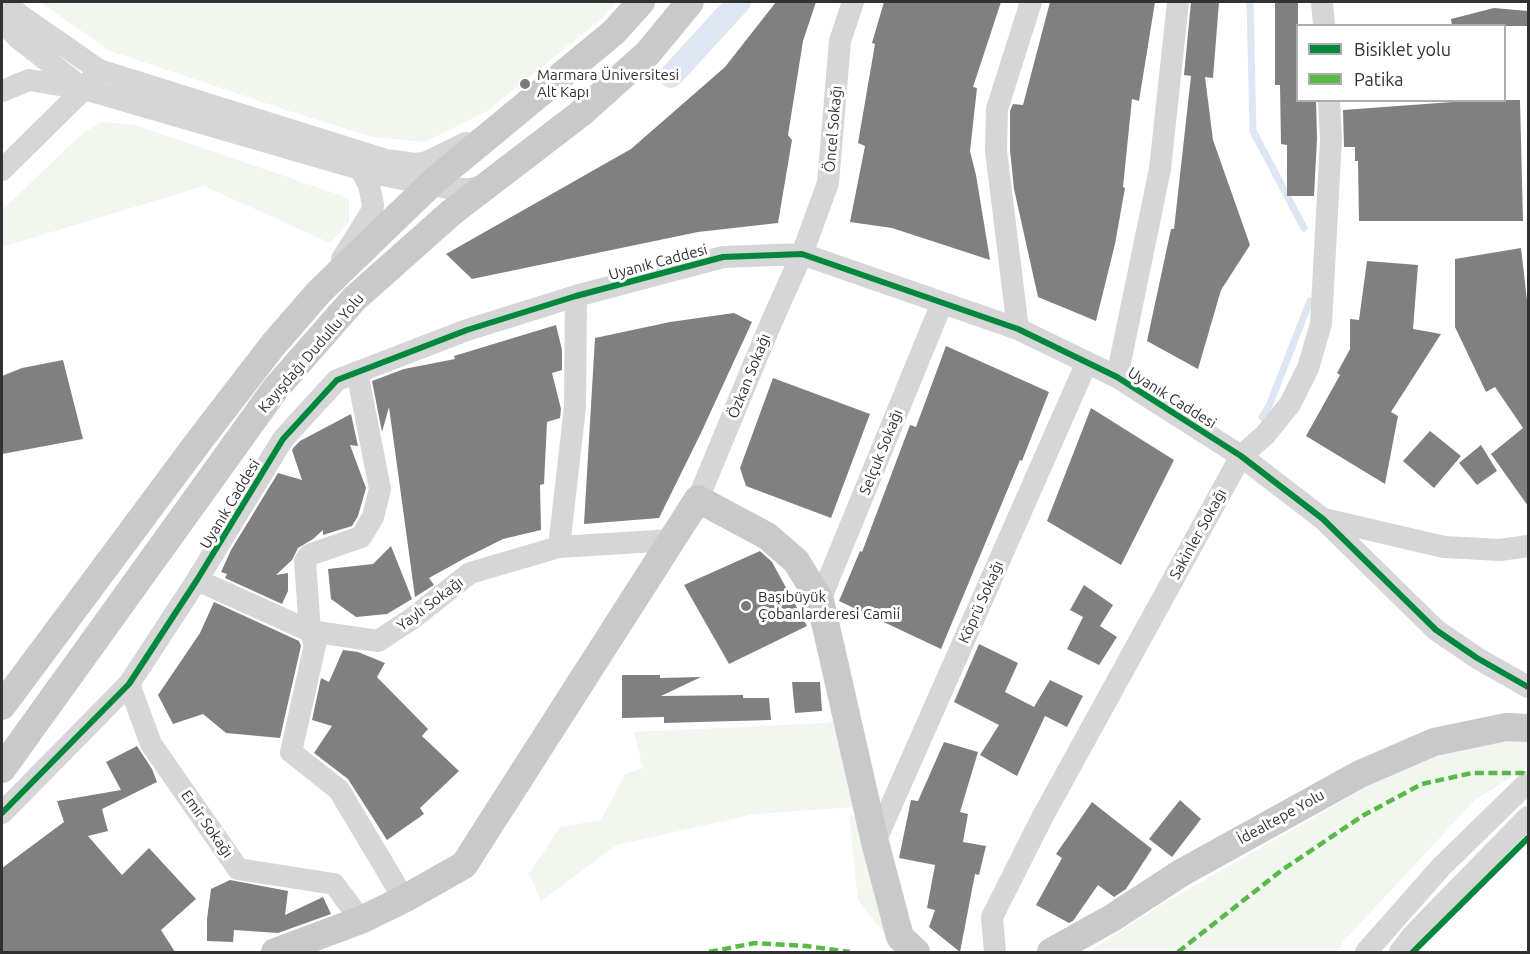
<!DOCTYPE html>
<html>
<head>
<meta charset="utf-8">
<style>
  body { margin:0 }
  #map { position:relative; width:1530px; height:954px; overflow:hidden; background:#fff; font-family:Ubuntu,sans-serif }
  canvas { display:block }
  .frame { position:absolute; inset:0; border:3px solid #323232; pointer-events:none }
  .legend { position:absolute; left:1296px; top:24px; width:210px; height:78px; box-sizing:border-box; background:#fff; border:2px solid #adadad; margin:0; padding:8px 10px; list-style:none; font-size:18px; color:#323232 }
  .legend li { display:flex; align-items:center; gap:12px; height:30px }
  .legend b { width:30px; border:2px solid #adadad }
</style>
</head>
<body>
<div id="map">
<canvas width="1530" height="954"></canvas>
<div class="frame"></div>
<ul class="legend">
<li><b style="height:8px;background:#00873e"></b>Bisiklet yolu</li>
<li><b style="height:8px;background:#58b947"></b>Patika</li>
</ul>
</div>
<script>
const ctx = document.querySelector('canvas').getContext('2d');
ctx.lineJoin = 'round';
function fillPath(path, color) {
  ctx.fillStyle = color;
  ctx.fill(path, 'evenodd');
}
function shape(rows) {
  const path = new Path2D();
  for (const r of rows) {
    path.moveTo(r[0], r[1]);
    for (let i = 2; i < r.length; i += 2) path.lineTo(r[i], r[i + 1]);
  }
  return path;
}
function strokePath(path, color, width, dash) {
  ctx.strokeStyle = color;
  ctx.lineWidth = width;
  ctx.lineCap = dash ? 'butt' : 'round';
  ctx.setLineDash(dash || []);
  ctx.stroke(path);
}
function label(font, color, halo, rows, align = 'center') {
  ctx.font = font + ' Ubuntu,sans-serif';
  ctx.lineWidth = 6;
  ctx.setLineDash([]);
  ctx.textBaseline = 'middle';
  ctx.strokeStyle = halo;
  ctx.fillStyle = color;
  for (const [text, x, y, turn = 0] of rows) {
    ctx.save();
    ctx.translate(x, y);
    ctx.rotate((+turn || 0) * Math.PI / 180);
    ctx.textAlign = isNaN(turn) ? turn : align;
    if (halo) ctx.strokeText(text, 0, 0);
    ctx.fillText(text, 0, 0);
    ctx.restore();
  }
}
fillPath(shape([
  [40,2,617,2,600,20,487,111,425,142,373,137,301,115,110,51],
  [102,122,135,125,340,195,349,200,349,222,330,243,204,186,2,247,2,210,83,133],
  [833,721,854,807,754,814,617,845,541,901,529,874,560,827,601,820,625,774,643,768,634,732,826,723],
  [1528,736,1528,767,1475,800,1343,942,1337,952,1088,952,1166,902,1398,769,1441,751],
  [849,815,863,819,894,946,858,900]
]), '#f1f6ee');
strokePath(shape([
  [1250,2,1253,131,1304,228],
  [1262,417,1269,406,1310,301]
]), '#dce7f3', 7);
strokePath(shape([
  [671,76,739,2]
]), '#dce7f3', 24);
fillPath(shape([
  [776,2,816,2,803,41,788,135,792,140,778,223,698,232,472,279,446,254,631,149,725,67],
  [884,2,1001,2,973,87,977,88,970,151,976,175,990,260,892,228,850,222,865,146,858,143,875,44,872,43],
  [1050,2,1155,2,1139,101,1132,99,1123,187,1125,188,1115,244,1096,321,1038,297,1014,189,1010,150,1010,111,1013,104,1023,105],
  [1191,2,1219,2,1213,78,1205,77,1213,140,1250,245,1221,290,1198,369,1147,341,1171,229,1174,229,1191,76,1184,75],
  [1275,2,1298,2,1298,100,1316,100,1317,139,1314,196,1287,196,1287,145,1281,144,1280,85,1275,85],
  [1494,8,1528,11,1528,26,1452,26,1451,19],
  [1480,100,1520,100,1523,221,1359,221,1358,161,1355,161,1355,147,1344,147,1343,110],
  [1521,248,1528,309,1528,506,1491,454,1523,428,1495,387,1486,392,1455,327,1455,259],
  [1367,261,1418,265,1413,329,1441,334,1391,412,1398,416,1385,484,1306,436,1340,375,1337,373,1350,349,1350,319,1359,320],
  [734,313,752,322,700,435,659,518,584,524,595,338,670,322],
  [556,325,562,350,562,370,552,373,561,409,560,418,547,422,544,484,540,485,541,530,503,539,467,557,429,578,434,585,415,597,389,407,382,432,372,381,404,369,455,359,454,356],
  [946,346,1049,392,1022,461,1020,460,941,649,839,601,860,551,862,552,910,425,916,427],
  [63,360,83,439,2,454,2,376,22,368],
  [773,378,870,414,831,518,746,486,740,468],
  [1091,408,1174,460,1121,565,1047,521],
  [351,414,358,446,350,445,366,488,358,516,352,526,323,535,323,530,313,539,298,548,292,560,276,575,288,573,288,591,282,604,225,578,227,574,221,572,231,550,278,473,302,480,292,450,294,447,300,441],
  [1430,431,1461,456,1434,488,1403,461],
  [1481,445,1497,471,1477,485,1459,463],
  [391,546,412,599,387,614,356,617,331,599,328,569,373,564],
  [760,551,772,562,807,626,729,664,684,585],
  [1084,585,1113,605,1100,626,1117,637,1099,665,1067,649,1083,617,1070,610],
  [214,602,299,641,301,646,280,738,226,733,203,714,173,724,158,695,200,633],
  [979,644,1018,663,1005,692,1034,707,1050,680,1083,696,1067,727,1045,716,1017,776,980,755,999,725,954,702],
  [343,650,358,652,385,663,377,677,428,729,422,736,459,771,420,808,424,814,387,840,348,779,314,753,332,726,312,720,321,678,329,682],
  [622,675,660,675,660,678,701,677,661,696,743,695,743,698,769,698,771,720,664,723,664,717,622,718],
  [792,682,820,682,822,711,795,713],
  [944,742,978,752,960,812,968,814,963,842,986,846,979,875,975,874,960,952,929,927,935,910,927,908,935,865,899,858,911,800,918,801],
  [137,746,152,769,157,782,102,809,108,831,88,836,122,875,149,848,196,899,161,930,175,952,2,952,2,868,64,822,57,801,121,790,106,762],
  [1180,800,1201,819,1172,857,1149,839],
  [1092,802,1152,849,1126,889,1114,897,1098,885,1073,921,1069,923,1036,905,1062,858,1056,854],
  [230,880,288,891,285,915,323,897,331,914,278,933,234,930,233,942,207,941,207,919,211,889]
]), '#808080');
strokePath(shape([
  [7,2,17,13,99,70,386,160,415,164,427,162,466,143],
  [1322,2,1324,26],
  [2,21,18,38,81,87],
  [2,91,29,80,84,89,377,174,453,189,470,189,487,185],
  [2,170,84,89,91,80],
  [342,259,372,211,373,205,369,185,361,170],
  [1018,329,996,151,997,109,1031,2],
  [357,372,380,489,373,517,361,537,309,555,305,561,310,631,315,645,291,752,339,790,404,899],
  [1117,377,1160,169,1178,2],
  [698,499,771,323,802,254,828,183,840,41,853,2],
  [1324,519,1444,547,1500,550,1528,546],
  [559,547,575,407,576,296],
  [197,580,310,631,378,641,413,618,470,573,559,547,672,540],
  [820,600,942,303],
  [129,684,151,744,238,869,334,884,361,920],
  [2,813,129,684,197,580,283,439,337,380,467,330,576,296,723,257,802,254,1018,329,1117,377,1241,456,1323,519,1436,630,1477,658,1528,687],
  [875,842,1087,362],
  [995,952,992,917,1043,816,1241,456,1265,435,1290,404,1308,368,1321,324,1331,139,1329,100],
  [1366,952,1441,867,1528,782],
  [1400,952,1413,935,1528,817]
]), '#d6d6d6', 22);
strokePath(shape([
  [2,706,202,437,273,345,319,292,435,180,614,32,641,2],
  [2,769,276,388,354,299,452,212,580,114,648,53,690,2],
  [275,952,361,920,404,899,464,865,698,499,767,536,796,561,820,600,875,842,900,937,916,952],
  [1051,952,1112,918,1181,873,1360,774,1434,742,1506,727,1528,728]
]), '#c9c9c9', 28);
strokePath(shape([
  [709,952,755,943,806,946,850,952],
  [1178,952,1282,870,1364,815,1422,784,1472,773,1523,773,1528,776]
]), '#58b947', 4.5, [9, 4.5]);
strokePath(shape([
  [2,813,129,684,197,580,283,439,337,380,467,330,576,296,723,257,802,254,1018,329,1117,377,1241,456,1323,519,1436,630,1477,658,1528,687],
  [1413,952,1528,838]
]), '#00873e', 6);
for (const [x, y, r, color] of [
  [525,84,6,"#7a7a7a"],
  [746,606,6,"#7a7a7a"]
]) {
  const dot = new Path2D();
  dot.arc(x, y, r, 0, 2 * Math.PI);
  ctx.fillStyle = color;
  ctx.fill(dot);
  strokePath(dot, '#fff', 2);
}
label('15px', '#323232', '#fff', [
  ["Marmara Üniversitesi",537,75],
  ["Alt Kapı",537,92],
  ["Başıbüyük",758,597],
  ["Çobanlarderesi Camii",758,614]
], 'left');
label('15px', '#323232', '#fff', [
  ["Öncel Sokağı",833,129,-85],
  ["Uyanık Caddesi",658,262,-15],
  ["Kayışdağı Dudullu Yolu",311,353,-49],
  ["Özkan Sokağı",749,376,-68],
  ["Uyanık Caddesi",1172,398,32],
  ["Selçuk Sokağı",881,452,-68],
  ["Uyanık Caddesi",230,504,-59],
  ["Sakinler Sokağı",1198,534,-61],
  ["Köprü Sokağı",981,602,-66],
  ["Yaylı Sokağı",430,604,-37],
  ["İdealtepe Yolu",1281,817,-29],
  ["Emir Sokağı",207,824,55]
]);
</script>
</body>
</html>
